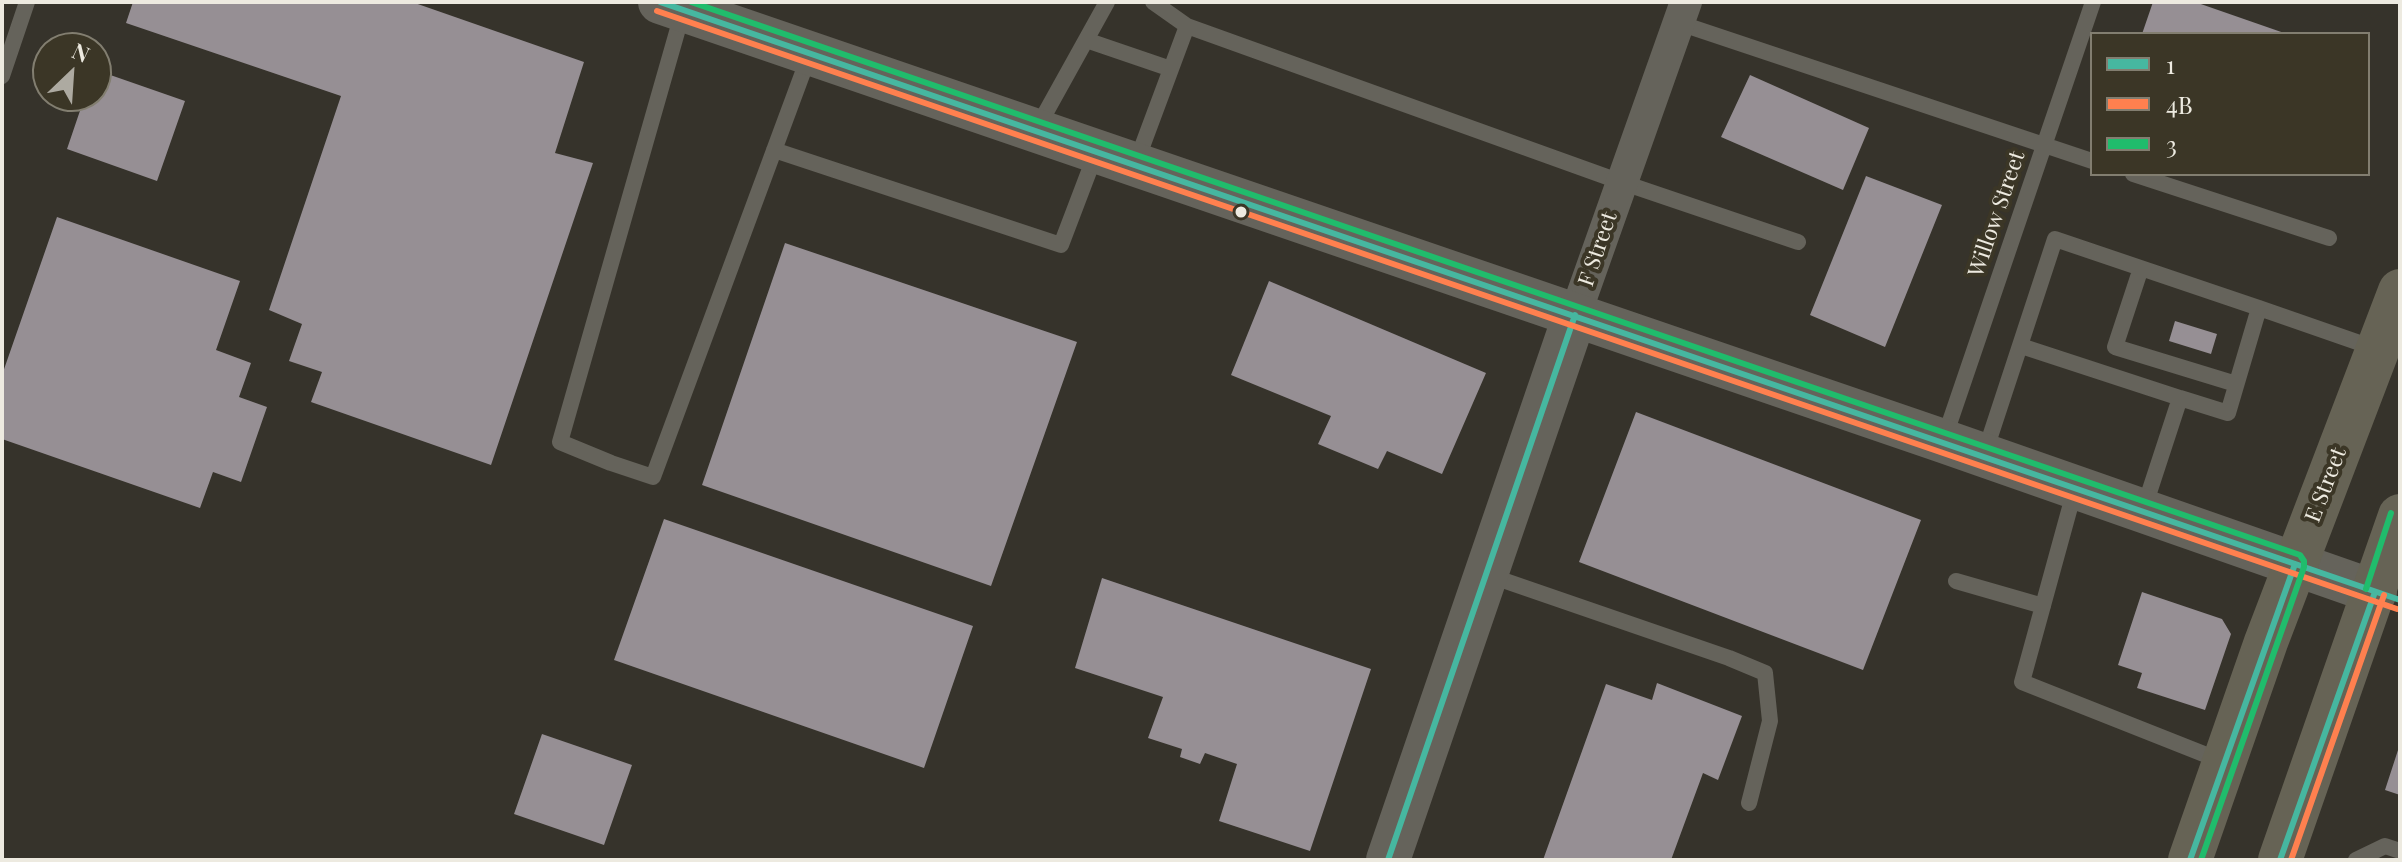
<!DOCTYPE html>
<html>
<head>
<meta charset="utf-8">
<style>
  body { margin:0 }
  #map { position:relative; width:2402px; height:862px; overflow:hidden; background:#36332b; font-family:"Playfair Display",serif }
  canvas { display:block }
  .frame { position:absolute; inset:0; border:4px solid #edeae0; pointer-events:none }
  .legend { position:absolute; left:2090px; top:32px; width:280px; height:144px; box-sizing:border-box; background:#3b3626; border:2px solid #827e70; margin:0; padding:10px 14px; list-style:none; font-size:24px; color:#edeae0 }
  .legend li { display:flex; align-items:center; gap:16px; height:40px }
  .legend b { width:40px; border:2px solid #827e70 }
  .north { position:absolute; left:32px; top:32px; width:80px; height:80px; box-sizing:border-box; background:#3b3626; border:2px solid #827e70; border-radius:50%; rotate:25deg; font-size:22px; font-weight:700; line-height:32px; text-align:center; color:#edeae0 }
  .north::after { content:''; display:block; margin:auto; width:28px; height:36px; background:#adaaa1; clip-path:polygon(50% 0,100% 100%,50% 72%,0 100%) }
</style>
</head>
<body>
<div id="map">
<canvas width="2402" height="862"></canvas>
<div class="frame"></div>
<ul class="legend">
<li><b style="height:10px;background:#46b7a0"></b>1</li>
<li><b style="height:10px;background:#ff804f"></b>4B</li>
<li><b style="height:10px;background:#20bc6c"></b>3</li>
</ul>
<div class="north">N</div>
</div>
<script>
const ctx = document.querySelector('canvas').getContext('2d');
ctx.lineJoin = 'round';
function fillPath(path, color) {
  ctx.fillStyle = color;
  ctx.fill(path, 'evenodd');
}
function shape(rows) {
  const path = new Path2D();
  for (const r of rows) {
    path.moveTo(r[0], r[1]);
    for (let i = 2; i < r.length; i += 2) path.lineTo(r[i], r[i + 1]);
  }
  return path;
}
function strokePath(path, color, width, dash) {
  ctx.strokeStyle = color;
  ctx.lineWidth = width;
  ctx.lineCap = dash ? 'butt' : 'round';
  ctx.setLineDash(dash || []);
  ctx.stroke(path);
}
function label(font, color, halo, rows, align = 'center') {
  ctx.font = font + ' "Playfair Display",serif';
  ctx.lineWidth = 8;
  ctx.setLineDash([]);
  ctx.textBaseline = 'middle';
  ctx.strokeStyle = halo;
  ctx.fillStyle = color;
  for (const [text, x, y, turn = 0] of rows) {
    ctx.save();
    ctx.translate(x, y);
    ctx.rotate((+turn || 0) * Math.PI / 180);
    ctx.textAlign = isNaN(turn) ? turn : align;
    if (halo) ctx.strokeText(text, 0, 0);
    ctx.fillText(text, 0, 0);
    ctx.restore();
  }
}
fillPath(shape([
  [133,2,412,2,584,62,555,153,593,163,491,465,311,402,322,372,289,361,302,324,269,310,341,96,126,23],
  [2153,2,2195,2,2287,34,2142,34],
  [96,70,185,101,157,181,67,149,85,96,96,96],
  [1750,75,1869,128,1843,190,1721,137],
  [1866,176,1942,205,1885,347,1810,315],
  [57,217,240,281,216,350,251,363,239,397,267,407,241,482,213,472,200,508,2,439,2,375],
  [785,243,1077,342,991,586,702,485],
  [1269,281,1486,373,1442,474,1387,451,1378,469,1318,444,1331,416,1231,375],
  [2175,321,2217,334,2211,354,2169,341],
  [1636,412,1921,520,1863,670,1579,562],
  [664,519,973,626,924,768,614,660],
  [1102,578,1371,669,1310,851,1219,821,1237,764,1205,753,1200,764,1180,757,1182,749,1148,738,1163,697,1075,668],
  [2142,592,2222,619,2231,634,2205,710,2137,688,2142,673,2118,665],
  [1657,683,1742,716,1718,780,1703,773,1671,860,1543,860,1606,684,1652,700],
  [542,734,632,765,604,845,514,814],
  [2399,747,2400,747,2400,795,2385,790]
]), '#968f94');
strokePath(shape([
  [1153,2,1187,26,1621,182,1798,242],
  [683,11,560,442,611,463,653,477,809,56],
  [1679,23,2092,161],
  [1086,40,1171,69],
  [2,76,27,2],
  [1036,130,1107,2],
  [774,150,1061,245,1096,153],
  [1136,163,1187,26],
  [2133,174,2329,238],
  [2141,268,2115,347,2236,384],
  [2021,346,2180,398],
  [1944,439,2093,2],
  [1984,455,2055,239,2259,308],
  [2075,489,2022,682,2224,762],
  [2144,508,2180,398,2228,413,2259,308,2377,349],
  [1488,575,1729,658,1765,673,1770,721,1749,803],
  [1956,581,2043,606],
  [2356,860,2385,846,2400,851]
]), '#65635b', 16);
strokePath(shape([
  [1575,315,1686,2]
]), '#65635b', 32);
strokePath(shape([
  [660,2,1943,441,2375,592],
  [1388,860,1575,315]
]), '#65635b', 44);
strokePath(shape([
  [2190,860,2266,642,2400,291],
  [2280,860,2400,516]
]), '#666355', 44);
strokePath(shape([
  [660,2,2400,600],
  [1388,860,1575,315],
  [2190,860,2295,564],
  [2280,860,2375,592]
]), '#46b7a0', 6);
strokePath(shape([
  [657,11,2397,609],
  [2291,860,2384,595]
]), '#ff804f', 6);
strokePath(shape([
  [691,2,2300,555,2304,561,2304,567,2201,860],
  [2366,589,2391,513]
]), '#20bc6c', 6);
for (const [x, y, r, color] of [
  [1241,212,7,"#edeae0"]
]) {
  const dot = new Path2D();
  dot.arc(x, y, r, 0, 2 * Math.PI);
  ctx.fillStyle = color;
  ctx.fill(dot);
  strokePath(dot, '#3b3626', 3);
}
label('22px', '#edeae0', '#3b3626', [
  ["Willow Street",1997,214,-71],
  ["F Street",1598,249,-71],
  ["E Street",2326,485,-69]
]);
</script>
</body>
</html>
